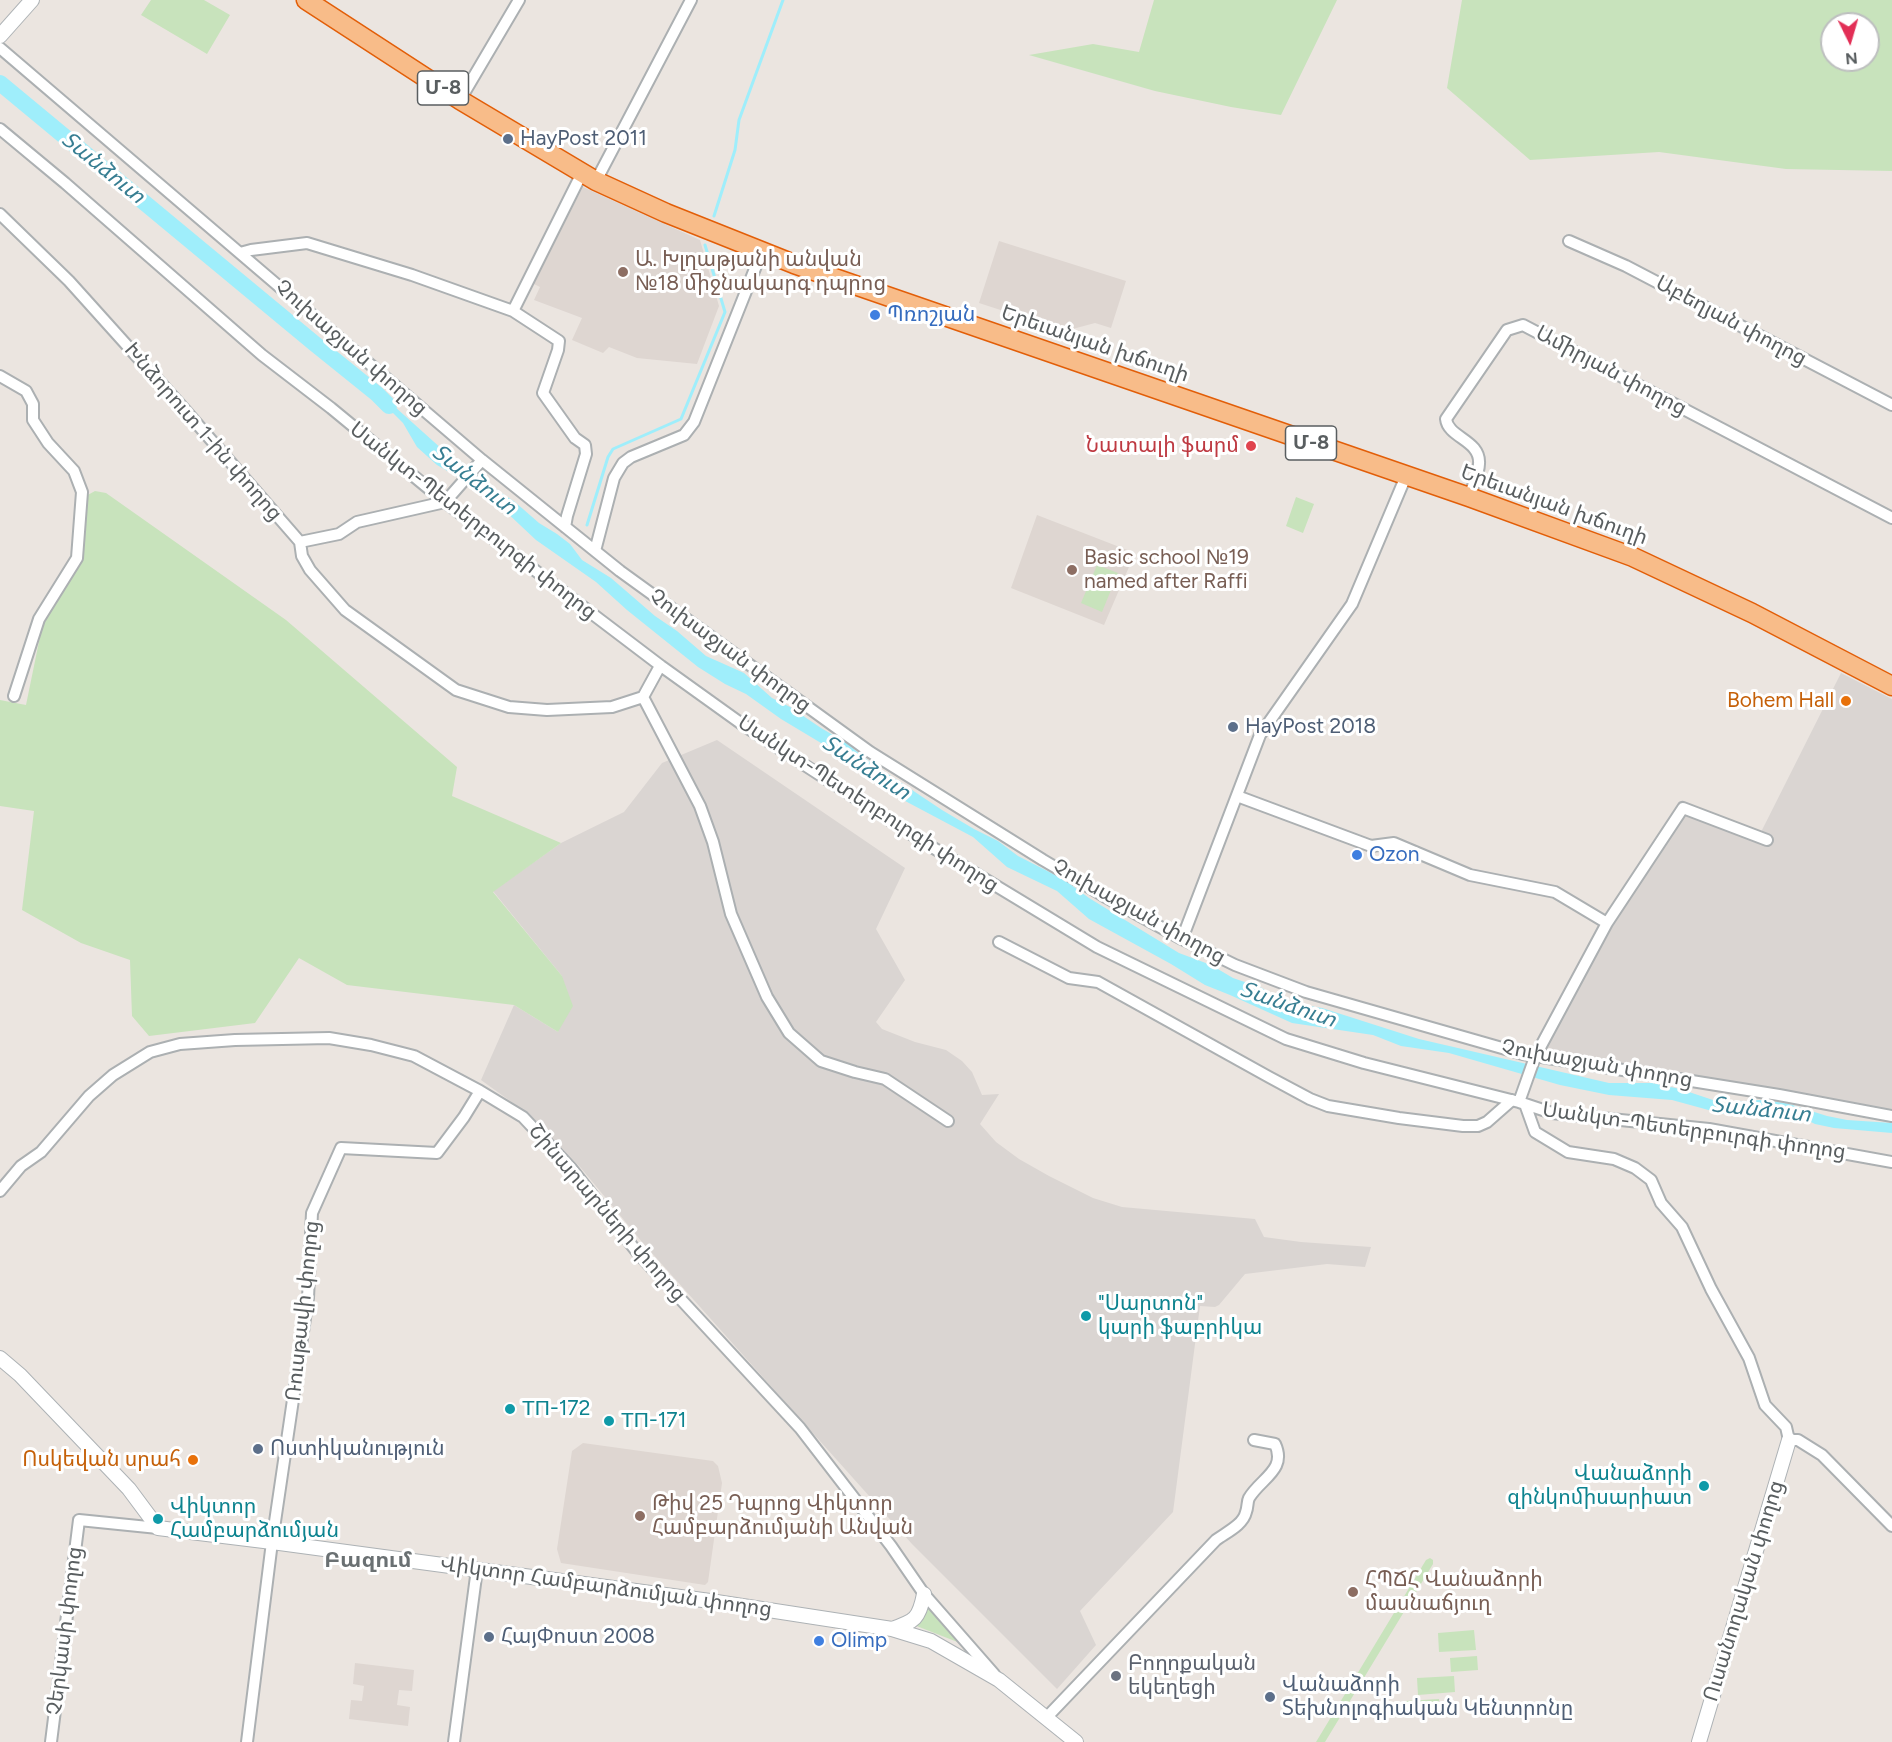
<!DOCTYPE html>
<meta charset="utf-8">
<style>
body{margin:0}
#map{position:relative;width:1892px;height:1742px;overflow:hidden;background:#ebe5e0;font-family:Figtree,sans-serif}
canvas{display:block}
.north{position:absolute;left:1820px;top:12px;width:60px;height:60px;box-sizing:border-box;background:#fff;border:2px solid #bdbfbf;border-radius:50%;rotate:175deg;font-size:16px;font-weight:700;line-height:24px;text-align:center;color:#595e60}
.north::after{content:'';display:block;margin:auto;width:21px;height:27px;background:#e22f56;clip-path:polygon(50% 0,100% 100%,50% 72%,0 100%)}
</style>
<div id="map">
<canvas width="1892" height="1742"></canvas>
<div class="north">N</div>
</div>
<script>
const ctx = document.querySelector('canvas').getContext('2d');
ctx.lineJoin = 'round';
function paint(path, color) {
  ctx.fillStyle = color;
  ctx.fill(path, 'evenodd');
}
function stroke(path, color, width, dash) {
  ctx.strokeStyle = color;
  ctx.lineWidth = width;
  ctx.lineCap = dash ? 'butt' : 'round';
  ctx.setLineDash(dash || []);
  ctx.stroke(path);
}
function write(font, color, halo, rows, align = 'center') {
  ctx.font = font + ' Figtree,"Noto Sans Armenian",sans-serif';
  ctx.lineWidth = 6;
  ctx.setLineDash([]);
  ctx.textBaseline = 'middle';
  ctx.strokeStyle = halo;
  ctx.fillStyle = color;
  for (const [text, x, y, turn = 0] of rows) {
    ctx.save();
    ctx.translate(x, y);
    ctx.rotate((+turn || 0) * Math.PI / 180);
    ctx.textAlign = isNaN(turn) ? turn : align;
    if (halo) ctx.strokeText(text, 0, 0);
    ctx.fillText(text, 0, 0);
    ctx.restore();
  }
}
const industrial = new Path2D(`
 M1841,673L1892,699V1111L1542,1054L1612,925L1685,814L1756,842Z
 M717,740L905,868L876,929L905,980L876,1022L882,1029L915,1042L946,1050L962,1061L972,1072L982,1095L999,1094L980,1124L996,1142L1019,1159L1049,1176L1093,1198L1122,1207L1255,1219L1264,1237L1301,1242L1371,1247L1365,1267L1327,1264L1245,1274L1219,1305L1215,1307L1200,1306L1173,1512L1080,1611L1096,1645L1057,1689L912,1544L642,1242L581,1168L531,1116L481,1080L514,1005L558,1032L562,976L493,891L561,843L624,812L662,763Z`);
const education = new Path2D(`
 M583,187L700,240L719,306L697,364L637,358L609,347L603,353L572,340L582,318L534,300L540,287L532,283Z
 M999,241L1126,281L1111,328L1095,323L1065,331L979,303Z
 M1037,515L1135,553L1104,625L1011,588Z
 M583,1443L713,1461L718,1466L722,1483L708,1582L705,1585L561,1563L557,1549L572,1451Z
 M355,1663L414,1670L412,1691L399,1690L397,1705L410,1707L408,1726L349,1719L351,1700L362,1701L364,1686L353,1684Z`);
const green = new Path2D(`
 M151,0H204L230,15L207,54L141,15Z
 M1154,0H1337L1281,115L1231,107L1155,91L1029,55L1093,44L1139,52Z
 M1462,0H1892V171L1786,169L1659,152L1530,160L1447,88ZM1832,24H1868V60H1832Z
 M95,491L106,493L286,620L457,767L452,796L561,843L493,892L562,976L573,1006L558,1032L514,1005L347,985L299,958L255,1023L149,1036L132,1016L130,960L81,943L22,910L34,811L0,806V700L26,705L43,622L82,559L86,496Z
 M1296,497L1314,504L1303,533L1286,526Z
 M1097,565L1118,573L1102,612L1081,603Z
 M1430,1558L1433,1560V1564L1325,1742H1316L1426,1560Z
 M927,1603L960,1643L914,1625Z
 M1474,1630L1476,1650L1439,1652L1438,1633Z
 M1477,1656L1478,1670L1451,1672L1450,1658Z
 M1454,1676L1455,1692L1418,1695L1417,1678Z
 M1439,1699L1440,1715L1406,1717L1405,1701Z`);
const water = new Path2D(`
 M375,389L443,450L465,465L479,478L515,502L539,523L557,534L570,544L582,560L611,578L655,616L677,631L706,656L744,673L772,698L790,707L821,728L845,742L870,762L942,810L974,829L998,841L1018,856L1063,879L1089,898L1179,953L1211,965L1233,978L1262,988L1279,1001L1322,1008L1419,1039L1609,1083H1652L1680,1089L1722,1103L1759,1100L1786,1103L1827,1116L1847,1120L1892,1123V1133L1834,1128L1815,1124L1805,1119L1788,1115L1723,1114L1672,1100L1609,1095L1560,1085L1449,1053L1401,1046L1373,1035L1292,1023L1230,995L1205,985L1171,964L1089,919L1057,891L1007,867L973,837L892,794L875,780L844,760L826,746L781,719L746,694L725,684L698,667L627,610L596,582L536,540L487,494L437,465L417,447L403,423L373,393Z`);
const stream = new Path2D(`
 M714,216L735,150L739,120L783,0
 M587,525L608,457L613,449L681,419L725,312L705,245`);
const river = new Path2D(`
 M0,83L315,344L377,394L389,406`);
const street = new Path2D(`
 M0,48L482,460L620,571L870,752L1043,860L1104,896L1182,939L1235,965L1306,992L1523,1054L1779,1095L1892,1116
 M460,100L519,0
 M0,129L65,183L262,355L331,408L445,502L661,666L746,727L917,838L1097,947L1286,1039L1364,1063L1519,1102L1552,1113L1709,1129L1892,1162
 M596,181L691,0
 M0,214L69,281L185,410L300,542L339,534L357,522L445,502L482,460
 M1569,241L1626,266L1892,405
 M240,253L251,250L307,243L412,275L513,311
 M0,376L26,391L33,404V420L48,443L74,471L82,492L77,558L39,619L14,696
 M1469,497C1472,487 1479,474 1479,464C1481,440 1448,438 1446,419L1507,330L1523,325L1892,518
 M565,527L567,516L586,454L585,445L575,438L543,393L558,350L559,341L513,311L582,173
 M300,542L302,556L310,570L345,610L456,690L509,707L547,710L612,707L643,697L660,666
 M595,551L614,478L623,463L631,457L684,435L694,422L762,251
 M643,697L700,806L713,842L731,914L767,997L789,1033L821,1061L855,1072L885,1079L948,1121
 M1237,796L1371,846L1394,843L1470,875L1555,892L1607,923
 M1182,939L1260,735L1352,604L1406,476
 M999,942L1069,978L1098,982L1269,1077L1310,1099L1328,1106L1399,1118L1463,1126H1478L1487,1122L1512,1100
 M1519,1102L1535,1057L1607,923L1683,808L1767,840
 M1525,1104L1535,1132L1568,1152L1614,1159L1635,1168L1651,1180L1661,1203L1682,1227L1711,1289L1749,1358L1765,1405L1786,1427L1789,1440H1798L1822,1455L1892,1526
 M0,1191L21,1166L41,1152L89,1096L113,1075L150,1052L180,1044L235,1040L329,1038L371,1045L414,1056L480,1091L523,1117L571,1168L637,1252L800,1428L891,1546L924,1594L994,1674
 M1047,1717L1216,1540C1227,1532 1243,1525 1246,1512C1248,1507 1247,1502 1249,1498C1261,1478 1287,1470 1275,1444L1254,1440
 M51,1742L79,1520L158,1528
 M247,1742L272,1542L308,1298L312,1213L341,1148L437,1153L464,1117L480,1091
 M454,1742L477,1569`);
const secondary = new Path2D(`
 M0,36L32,0
 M0,1358L20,1375L129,1489L158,1528L272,1542L710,1601L892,1629L931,1641L999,1680L1076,1742
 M892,1629C915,1621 919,1619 924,1594
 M1699,1742L1789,1440`);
const highway = new Path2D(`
 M306,0L460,100L596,181L666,213L794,264L1469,497L1633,557L1752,613L1892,686`);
const markers = [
 [508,139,6,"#5c6f8a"],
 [623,272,6,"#8d6e63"],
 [875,315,6,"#3f7fe0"],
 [1251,446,6,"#e0444e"],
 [1072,570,6,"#8d6e63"],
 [1846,701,6,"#e8710a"],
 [1233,727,6,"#5c6f8a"],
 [1357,855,6,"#3f7fe0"],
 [1086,1316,6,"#0f9aa8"],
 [510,1409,6,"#0f9aa8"],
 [609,1421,6,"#0f9aa8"],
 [258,1449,6,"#5c6f8a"],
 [193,1460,6,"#e8710a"],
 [1704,1486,6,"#0f9aa8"],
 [640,1516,6,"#8d6e63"],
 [158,1519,6,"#0f9aa8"],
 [1353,1592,6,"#8d6e63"],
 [489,1637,6,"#5c6f8a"],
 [819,1641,6,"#3f7fe0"],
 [1116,1676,6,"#6b7280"],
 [1270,1697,6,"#5c6f8a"]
];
const shields = [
 [443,88,51],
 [1311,443,51]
];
const shieldNames = [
 ["Մ-8",443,88],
 ["Մ-8",1311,443]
];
const serviceNames = [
 ["HayPost 2011",520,139],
 ["HayPost 2018",1245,727],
 ["Ոստիկանություն",270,1449],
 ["ՀայՓոստ 2008",501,1637],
 ["Վանաձորի",1282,1685],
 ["Տեխնոլոգիական Կենտրոնը",1282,1709]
];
const educationNames = [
 ["Ա. Խլղաթյանի անվան",635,260],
 ["№18 միջնակարգ դպրոց",635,284],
 ["Basic school №19",1084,558],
 ["named after Raffi",1084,582],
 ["Թիվ 25 Դպրոց Վիկտոր",652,1504],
 ["Համբարձումյանի Անվան",652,1528],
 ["ՀՊՃՀ Վանաձորի",1365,1580],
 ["մասնաճյուղ",1365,1604]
];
const shopNames = [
 ["Պռոշյան",887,315],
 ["Ozon",1369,855],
 ["Olimp",831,1641]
];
const streetNames = [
 ["Աբեղյան փողոց",1731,321,28],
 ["Երեւանյան խճուղի",1095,344,19],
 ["Չուխաջյան փողոց",351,348,41],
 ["Ամիրյան փողոց",1611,371,28],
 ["Խնձորուտ 1-ին փողոց",203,432,49],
 ["Երեւանյան խճուղի",1554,505,20],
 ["Սանկտ-Պետերբուրգի փողոց",473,521,38],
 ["Չուխաջյան փողոց",730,651,36],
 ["Սանկտ-Պետերբուրգի փողոց",868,804,33],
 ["Չուխաջյան փողոց",1139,912,29],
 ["Չուխաջյան փողոց",1597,1064,10],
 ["Սանկտ-Պետերբուրգի փողոց",1694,1131,8],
 ["Շինարարների փողոց",607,1213,49],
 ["Ռուսթավի փողոց",303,1311,-84],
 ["Վիկտոր Համբարձումյան փողոց",606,1587,8],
 ["Ուսանողական փողոց",1744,1591,-73],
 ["Չերկասի փողոց",65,1631,-83]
];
const healthNames = [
 ["Նատալի ֆարմ",1239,446]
];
const foodNames = [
 ["Bohem Hall",1834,701],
 ["Ոսկեվան սրահ",181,1460]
];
const cultureNames = [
 ["\"Սարտոն\"",1098,1304],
 ["կարի ֆաբրիկա",1098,1328],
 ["ТП-172",522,1409],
 ["ТП-171",621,1421],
 ["Վանաձորի",1692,1474,"right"],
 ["զինկոմիսարիատ",1692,1498,"right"],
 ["Վիկտոր",170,1507],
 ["Համբարձումյան",170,1531]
];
const worshipNames = [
 ["Բողոքական",1128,1664],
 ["եկեղեցի",1128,1688]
];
const waterNames = [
 ["Տանձուտ",103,168,39],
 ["Տանձուտ",474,480,38],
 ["Տանձուտ",866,768,33],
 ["Տանձուտ",1288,1005,19],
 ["Տանձուտ",1761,1110,6]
];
const neighbourhoodNames = [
 ["Բազում",368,1561]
];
paint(industrial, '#dad5d2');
paint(education, '#ded6d1');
paint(green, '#c8e3bc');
paint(water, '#9feefb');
stroke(stream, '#9feefb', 3);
stroke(river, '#9feefb', 16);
stroke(street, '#acb0b2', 14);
stroke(secondary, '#adb2b5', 16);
stroke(highway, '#e25e08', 21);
stroke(street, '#fff', 10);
stroke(secondary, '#fff', 14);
stroke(highway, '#f8bc89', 18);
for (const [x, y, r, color] of markers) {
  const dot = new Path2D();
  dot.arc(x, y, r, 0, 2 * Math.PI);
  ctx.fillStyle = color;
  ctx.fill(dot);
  stroke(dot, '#fff', 2);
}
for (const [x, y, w] of shields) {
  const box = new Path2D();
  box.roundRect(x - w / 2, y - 17, w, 34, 4.5);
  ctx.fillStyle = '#fff';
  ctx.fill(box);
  stroke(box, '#595e60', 1.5);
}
write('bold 20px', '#595e60', null, shieldNames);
write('21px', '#4e5e75', '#fff', serviceNames, 'left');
write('21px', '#785e54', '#fff', educationNames, 'left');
write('21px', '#366cbe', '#fff', shopNames, 'left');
write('21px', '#595e60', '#fff', streetNames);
write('21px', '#be3a42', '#fff', healthNames, 'right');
write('21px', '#c56008', '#fff', foodNames, 'right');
write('21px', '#0d838f', '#fff', cultureNames, 'left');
write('21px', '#5b616d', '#fff', worshipNames, 'left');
write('italic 22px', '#377e92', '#fff', waterNames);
write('bold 22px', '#6a7072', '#fff', neighbourhoodNames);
</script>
